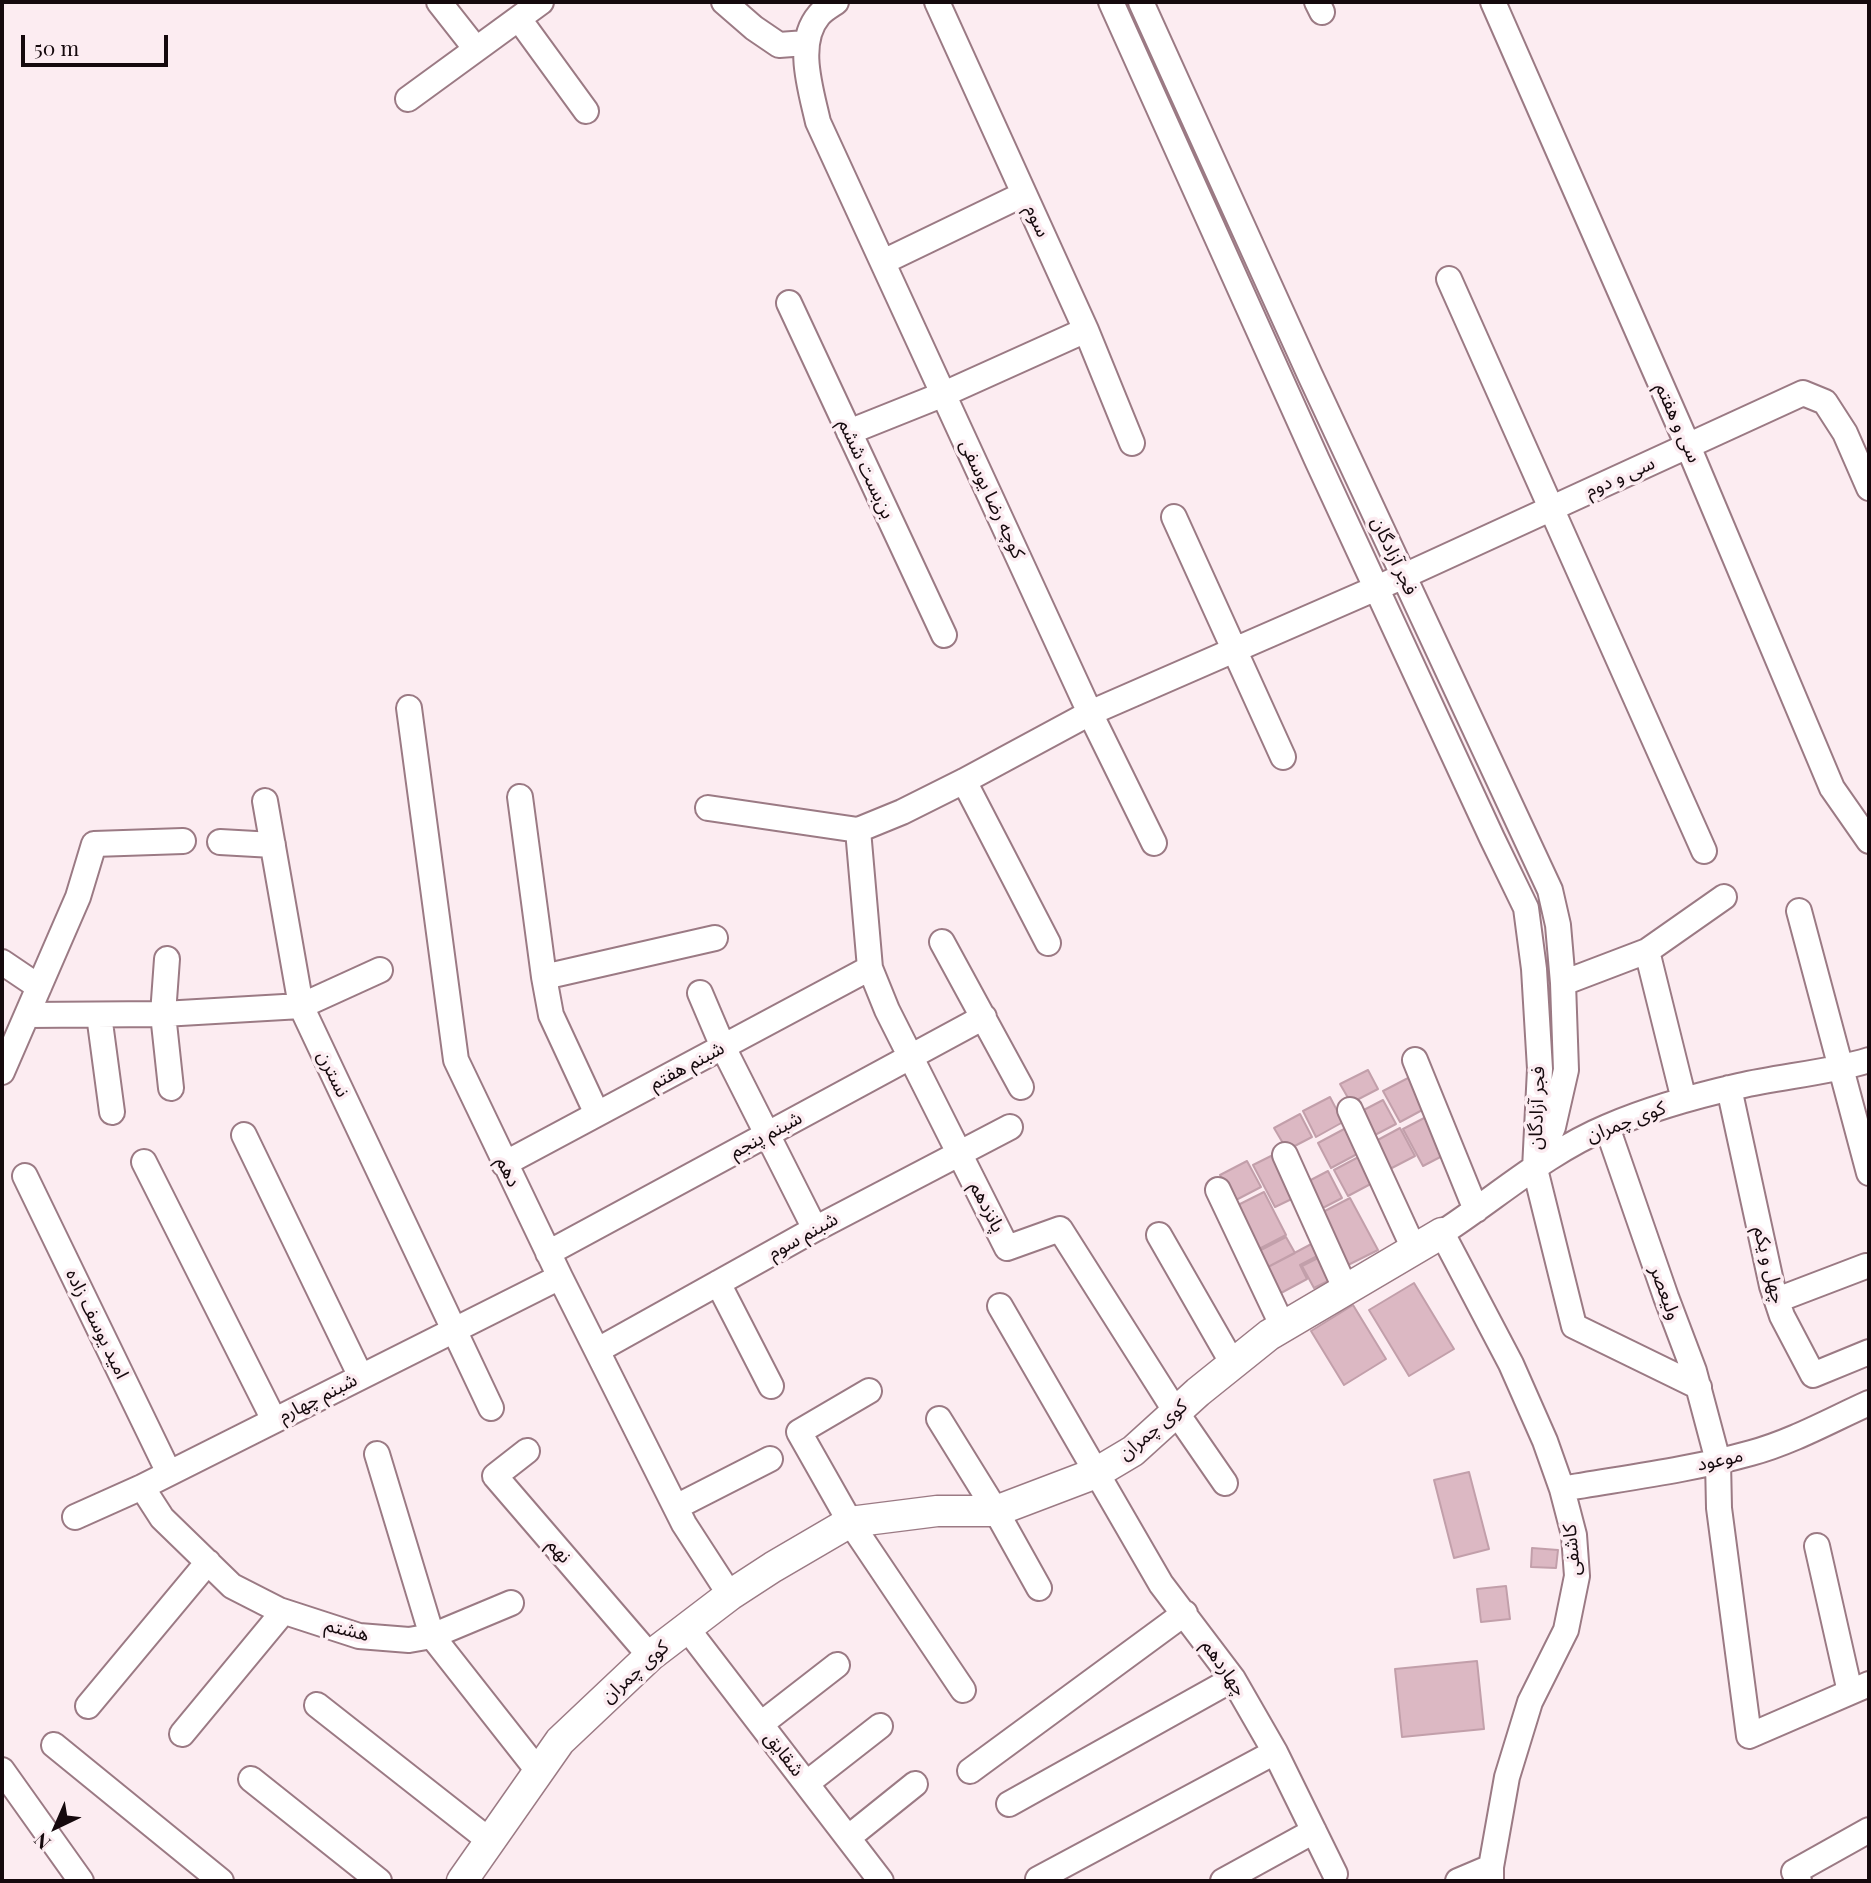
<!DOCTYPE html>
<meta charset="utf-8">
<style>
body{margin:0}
#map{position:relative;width:1871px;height:1883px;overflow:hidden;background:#fcecf1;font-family:"Playfair Display",serif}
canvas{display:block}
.frame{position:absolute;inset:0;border:4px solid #15090d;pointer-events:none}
.north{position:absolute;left:21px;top:1792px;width:70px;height:70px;-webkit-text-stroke:5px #fcecf1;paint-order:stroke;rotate:224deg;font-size:19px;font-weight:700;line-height:28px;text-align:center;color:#15090d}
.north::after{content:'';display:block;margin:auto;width:24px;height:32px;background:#15090d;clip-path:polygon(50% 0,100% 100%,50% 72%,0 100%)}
.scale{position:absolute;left:21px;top:35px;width:147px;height:32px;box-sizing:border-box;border:4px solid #15090d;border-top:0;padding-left:9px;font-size:21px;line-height:24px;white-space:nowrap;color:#15090d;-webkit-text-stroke:5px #fcecf1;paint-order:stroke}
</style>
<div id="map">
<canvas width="1871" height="1883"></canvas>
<div class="frame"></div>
<div class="north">N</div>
<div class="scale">50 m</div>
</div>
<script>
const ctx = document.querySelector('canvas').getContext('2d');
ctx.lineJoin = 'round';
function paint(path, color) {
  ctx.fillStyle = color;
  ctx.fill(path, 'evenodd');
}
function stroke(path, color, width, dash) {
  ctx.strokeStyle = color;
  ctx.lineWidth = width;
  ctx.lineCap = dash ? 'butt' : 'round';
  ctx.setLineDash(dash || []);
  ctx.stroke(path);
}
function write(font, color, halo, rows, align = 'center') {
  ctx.font = font + ' "Playfair Display","Noto Sans Arabic",serif';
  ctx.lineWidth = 7;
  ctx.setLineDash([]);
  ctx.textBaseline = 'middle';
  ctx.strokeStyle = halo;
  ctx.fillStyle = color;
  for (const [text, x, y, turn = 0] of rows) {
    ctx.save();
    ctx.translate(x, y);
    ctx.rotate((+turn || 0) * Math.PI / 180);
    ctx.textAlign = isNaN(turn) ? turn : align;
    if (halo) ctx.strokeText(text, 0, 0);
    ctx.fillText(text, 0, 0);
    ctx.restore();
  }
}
const building = new Path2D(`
 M1368,1070L1378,1089L1351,1103L1340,1084Z
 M1410,1077L1426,1108L1400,1122L1383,1091Z
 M1330,1097L1343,1122L1316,1137L1303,1111Z
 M1383,1100L1396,1124L1371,1137L1358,1113Z
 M1300,1114L1312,1137L1287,1150L1274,1128Z
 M1428,1116L1448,1153L1423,1166L1403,1129Z
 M1346,1128L1359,1153L1331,1168L1318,1143Z
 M1400,1128L1415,1156L1388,1170L1374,1142Z
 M1277,1153L1300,1195L1275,1207L1253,1165Z
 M1366,1153L1380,1179L1348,1196L1334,1170Z
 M1247,1161L1261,1187L1234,1201L1220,1175Z
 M1328,1171L1342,1198L1319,1210L1305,1183Z
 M1264,1192L1286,1235L1259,1249L1236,1206Z
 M1350,1198L1378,1250L1348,1265L1321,1213Z
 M1286,1237L1295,1253L1268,1267L1259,1251Z
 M1317,1241L1323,1253L1300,1265L1307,1279L1281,1293L1268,1267Z
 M1324,1255L1336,1277L1314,1288L1302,1266Z
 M1414,1283L1454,1349L1409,1376L1369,1310Z
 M1353,1305L1386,1359L1344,1385L1311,1331Z
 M1469,1472L1489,1549L1454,1558L1434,1480Z
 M1532,1548L1558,1550L1556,1568L1531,1567Z
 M1506,1586L1510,1619L1481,1622L1477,1589Z
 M1477,1661L1484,1729L1402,1737L1395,1669Z`);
const minor = new Path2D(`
 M439,2L476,49
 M724,2L754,28L779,45L806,43
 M836,2C830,6 823,10 819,15C795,43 811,90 818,122L1090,713L1404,576L1803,393L1825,402L1845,433L1869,488
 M937,2L1086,330L1132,443
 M1111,2L1317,460L1492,838L1526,908L1534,969L1540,1069L1535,1169L1574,1326L1699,1387
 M1141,2L1310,375L1550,890L1558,925L1563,983L1566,1070L1553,1127L1541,1155
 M1317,2L1322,12
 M1493,2L1688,446L1832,788L1869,841
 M519,19L586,111
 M408,99L541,2
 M883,262L1024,194
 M1449,279L1704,851
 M789,303L944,635
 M849,432L944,394L1086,330
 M1174,517L1283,757
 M409,708L456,1060L560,1277L684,1524L730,1595
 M964,781L1048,943
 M520,797L544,977L551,1015L597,1114
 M265,801L301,1006L491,1408
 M708,808L858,830L902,812L964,781L1090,713L1154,843
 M858,830L870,968L887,1010L1007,1248L1060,1229L1176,1412L1225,1483
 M220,842L273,845
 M1799,911L1869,1173
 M942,942L1021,1087
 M167,959L163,1014L171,1088
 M2,962L39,987
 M544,977L715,938
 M1563,983L1647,951
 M700,993L723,1047L815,1229
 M27,1015L163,1014L301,1006L380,970
 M99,1015L112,1112
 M1415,1060L1476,1210
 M2,1072L78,897L94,844L183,841
 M1729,1088L1772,1286L1782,1316L1813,1375L1869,1352
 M1684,1100L1647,951L1724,897
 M1350,1110L1414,1249
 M1607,1127L1666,1297L1694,1371L1718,1461L1719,1508L1749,1736L1869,1684
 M244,1135L361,1377
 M1285,1155L1345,1288
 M144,1162L274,1420
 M504,1164L870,968
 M25,1176L169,1473
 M1218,1190L1283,1327
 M1159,1235L1233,1364
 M548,1253L984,1017
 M718,1283L771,1386
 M1777,1300L1866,1266
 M1000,1306L1161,1584L1233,1679L1275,1752L1335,1874
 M598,1350L815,1229L1010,1127
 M869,1391L799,1432L850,1522L963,1690
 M939,1419L996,1511L1039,1588
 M527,1451L495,1476L650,1656
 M377,1454L432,1636L511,1603
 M142,1487L162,1518L232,1586L279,1610L359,1636L409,1640L432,1636L539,1772
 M1562,1489C1625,1478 1690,1470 1751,1453C1792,1442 1831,1420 1869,1403
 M676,1507L770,1459
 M75,1517L142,1487L560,1277
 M1817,1546L1850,1692
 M686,1627L881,1881
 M317,1705L490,1841
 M88,1706L208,1562
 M761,1724L837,1665
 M182,1734L283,1612
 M54,1745L221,1881
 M2,1770L81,1881
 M970,1771L1185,1613
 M251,1779L379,1881
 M807,1783L880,1726
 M1009,1804L1233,1679
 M849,1837L915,1784
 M1038,1879L1275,1752
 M1223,1881L1314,1831
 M1458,1881L1491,1867
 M1491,1881V1867L1507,1777L1530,1702L1566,1630L1577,1576L1574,1535L1562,1489L1545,1441L1511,1364L1442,1233C1496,1198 1547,1152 1607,1127C1649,1109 1695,1096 1739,1086C1783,1076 1827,1073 1869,1060
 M1799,1881L1794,1872L1869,1830`);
const major = new Path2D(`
 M462,1881L560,1741L650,1656L730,1595L773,1567L850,1522L937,1511H996L1096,1473L1133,1451L1198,1392L1269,1335L1442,1233`);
const streetNames = [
 ["سوم",1037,221,65],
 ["سی و هفتم",1678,423,66],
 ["بن‌بست ششم",866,469,65],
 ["سی و دوم",1620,477,-24],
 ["کوچه رضا یوسفی",992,499,65],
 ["فجر آزادگان",1394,556,65],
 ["شبنم هفتم",687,1066,-28],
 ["نسترن",333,1074,64],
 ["فجر آزادگان",1537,1108,-88],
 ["کوی چمران",1626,1122,-21],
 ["شبنم پنجم",766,1135,-28],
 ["دهم",508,1172,64],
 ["پانزدهم",987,1207,63],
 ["شبنم سوم",803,1236,-29],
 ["چهل و یکم",1769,1265,76],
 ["ولیعصر",1665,1293,70],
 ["امید یوسف زاده",97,1324,64],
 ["شبنم چهارم",318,1398,-27],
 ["کوی چمران",1153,1430,-40],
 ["موعود",1720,1460,-12],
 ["کاشفی",1572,1550,-95],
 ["نهم",559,1551,49],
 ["هشتم",347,1630,14],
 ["چهاردهم",1224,1668,56],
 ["کوی چمران",635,1672,-42],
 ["شقایق",784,1754,52]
];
paint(building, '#dcb8c3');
stroke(building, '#c29faa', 2);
stroke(minor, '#9b7a84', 28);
stroke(major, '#9b7a84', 33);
stroke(minor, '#fff', 24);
stroke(major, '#fff', 30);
write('19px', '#15090d', '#fcecf1', streetNames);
</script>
